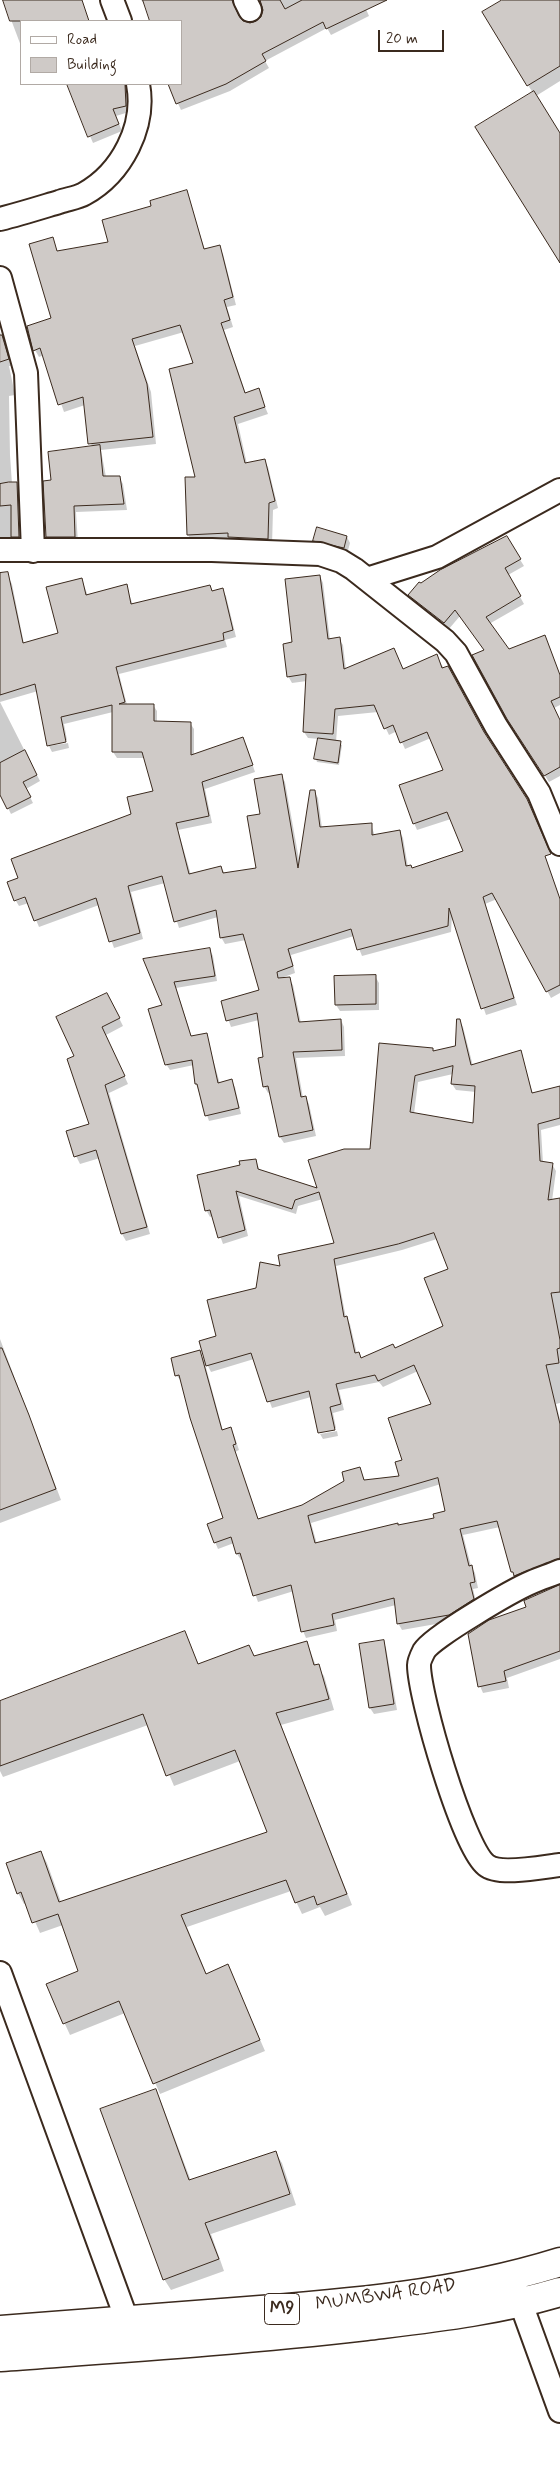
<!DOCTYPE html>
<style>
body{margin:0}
#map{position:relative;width:560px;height:2471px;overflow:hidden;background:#fff;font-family:Mynerve,sans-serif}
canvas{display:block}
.legend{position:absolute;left:20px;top:20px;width:162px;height:65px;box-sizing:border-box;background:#fff;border:1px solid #b1aaa5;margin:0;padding:6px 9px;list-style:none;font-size:15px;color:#3b2a1e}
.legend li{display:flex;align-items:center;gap:10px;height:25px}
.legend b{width:25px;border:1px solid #b1aaa5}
.scale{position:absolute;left:378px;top:30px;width:66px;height:22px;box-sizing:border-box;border:2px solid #3b2a1e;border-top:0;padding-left:6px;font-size:15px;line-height:18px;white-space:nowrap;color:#3b2a1e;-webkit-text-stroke:4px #fff;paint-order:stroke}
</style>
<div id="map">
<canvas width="560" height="2471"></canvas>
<ul class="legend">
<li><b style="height:6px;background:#fff"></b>Road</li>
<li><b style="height:14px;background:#cfcac7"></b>Building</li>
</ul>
<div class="scale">20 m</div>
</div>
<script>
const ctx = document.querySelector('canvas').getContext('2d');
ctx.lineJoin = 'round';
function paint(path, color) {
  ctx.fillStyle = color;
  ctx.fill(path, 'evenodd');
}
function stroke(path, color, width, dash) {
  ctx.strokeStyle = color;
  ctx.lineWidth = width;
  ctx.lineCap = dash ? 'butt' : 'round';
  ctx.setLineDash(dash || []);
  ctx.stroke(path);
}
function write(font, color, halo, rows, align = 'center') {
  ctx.font = font + ' Mynerve,sans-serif';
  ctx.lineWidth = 4.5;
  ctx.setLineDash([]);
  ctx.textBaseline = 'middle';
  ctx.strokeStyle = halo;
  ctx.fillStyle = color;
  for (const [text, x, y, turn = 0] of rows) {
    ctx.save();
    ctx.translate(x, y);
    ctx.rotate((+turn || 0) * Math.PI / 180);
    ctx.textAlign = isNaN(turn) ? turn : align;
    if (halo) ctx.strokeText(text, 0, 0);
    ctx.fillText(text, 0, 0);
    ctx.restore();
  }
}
const shadow = new Path2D(`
 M8,0H80L88,21H21V46L4,1Z
 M141,0H226L240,19L250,24L262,18L264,11L260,0H362L369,16L331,35L327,28L265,61L269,68L230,91L181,110L169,84H181V21H151L146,6Z
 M504,0H560V81L536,96L560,135V262L533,93L490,25Z
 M68,84H127L129,87V112L116,116L122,131L93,143Z
 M186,192L205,250L219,247L223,254L236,305L227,307L233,327L224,330L246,394L258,390L268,414L238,424L247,464L264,460L268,467L278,508L273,510L272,546L192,542L188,535L197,479L194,364L184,332L135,346L151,392L156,444L101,450L106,477H119L123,484L127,510L76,512L78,543H50L47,537L53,482L92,448L85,405L64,412L44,355L39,357L35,350L53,319L52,239L58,252L110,243L153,206Z
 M0,332L11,366H9L15,395L9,396L10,455L12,484L16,483L20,490L22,543L0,545Z
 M347,537L350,543L347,554L318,547L315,540Z
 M506,537L524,566L508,575L524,604L489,624L508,650L560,676V705L554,708L560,721V776L549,782L513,726L485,651L460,616L448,630L413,602L409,595L421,585Z
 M320,576L323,583L330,640L339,639L343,645L346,670H403L440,662L524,797L560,899V993L551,998L497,899L485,904L517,1005L486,1015L452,914L451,932L362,956L354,936L291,955L295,973L281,978L289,979L293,985L301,1023L341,1020L344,1027L345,1056L296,1058L303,1098L305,1097L309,1104L316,1136L284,1143L280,1137L271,1092L268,1093L264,1086V1058L259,1020L231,1027L222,1002L260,990L246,940L225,944L221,937L218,917L179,928L165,883L131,892L143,939L114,948L99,905L39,927L29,903L19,906L16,901L31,896L20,879L132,815L155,792L145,758H117L113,752V712L64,724L67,740L49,744L38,691L0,702L40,781L26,789L33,803L11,814L0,792V579L8,577L12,584L24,644L59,633L82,580L88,596L126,586L133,605L210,586L213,592L222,590L226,596L236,637L225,640L227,647L119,674L127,705H153L157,711V722L190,723L194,729V755L242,738L246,745L255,772L205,789L212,823L178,830L191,875L221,867L225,874L258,869L261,815L281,776L285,782L300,865L314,791L318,798L322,828L371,825L375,836L400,832L403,838L408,867L412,869L465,852L451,819L417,830L414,823L445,771L431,738L405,749L397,731L389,735L378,712L338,716L336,742L342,745L339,765L317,762L316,759L319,739L308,738L304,732L307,681L292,683L288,676L293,644Z
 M68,743L69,748L52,752L49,746Z
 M210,950L213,956L217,981L176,988L192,1038L206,1034L220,1084L231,1081L235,1087L241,1114L209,1121L196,1084L194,1065L170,1070L166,1064L164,1005L144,960Z
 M375,976L379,983V1010L340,1011L336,1005Z
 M111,1002L123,1026L106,1035L128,1084L109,1093L150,1234L126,1241L122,1234L100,1158L80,1164L76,1156L90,1125L76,1057Z
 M459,1020L463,1027L473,1066L520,1052L533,1094L560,1088V1125L541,1130L543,1163L552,1164L556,1171L552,1201L560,1200V1403L556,1404L560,1419V1566L516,1578L500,1527L463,1535L471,1566L475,1573L478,1588L473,1589L477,1606L453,1621L402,1630L398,1623L396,1605L335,1620L337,1631L306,1638L303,1631L294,1591L258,1602L243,1560H241L237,1554L234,1543L218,1549L215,1542L225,1519L182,1382L177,1376L172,1359L199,1352L204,1360L223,1431L230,1429L234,1435L239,1450L235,1452L259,1521L303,1506L346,1481L360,1469L365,1481L401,1477L403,1460L432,1404L418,1371L383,1387L379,1382L339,1390L344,1410L333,1413L336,1428L320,1433L311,1397L272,1408L254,1359L211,1372L207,1364L218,1337L257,1289L282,1267L336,1244L323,1199L298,1206L296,1214L239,1196L248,1236L223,1244L213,1216L210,1217L206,1210L241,1166L256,1160L260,1171L319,1190L371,1150L380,1044L433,1049L434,1052L456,1047ZM453,1074L452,1084L456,1090L476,1092L474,1125L414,1114L418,1082ZM437,1239L450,1270L445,1327L395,1349L362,1359L357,1354L350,1324L346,1318L336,1266L402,1250ZM441,1484L447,1512L436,1519L317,1544L311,1523Z
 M0,1339L61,1500L0,1523Z
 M337,1431L338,1436L323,1439L320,1434Z
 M560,1587V1659L507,1678L509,1688L483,1693L480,1686L528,1608Z
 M184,1633L199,1665L248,1646L255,1657L307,1643L316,1666L324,1676L334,1710L281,1725L352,1905L325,1916L320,1907L302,1914L291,1891L187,1927L207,1975L228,1966L265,2051L160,2094L125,2013L70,2035L47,1985L79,1972L63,1925L40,1933L27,1903L24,1904L18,1893L41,1852L47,1863L61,1902L268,1832L240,1761L174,1786L148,1725L3,1777L0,1771V1702Z
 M383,1641L386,1648L397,1710L374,1714L370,1708Z
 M155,2090L161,2102L191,2181L275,2152L282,2163L296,2205L211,2234L224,2271L171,2290L164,2279Z`);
const building = new Path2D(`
 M3,0H82L89,21H10Z
 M143,0H232L239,16L243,21L250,23L256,21L261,17L263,10L260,0H280L285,9L302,0H387L326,29L323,22L262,54L266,61L226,84L176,104L168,84H181V21H150Z
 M502,0H560V66L527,86L482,12Z
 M67,84H125L126,106L113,109L119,124L88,137Z
 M534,91L560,133V263L475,127Z
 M187,190L204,249L220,245L233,297L224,300L230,320L221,323L245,393L259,388L265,407L234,417L245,463L265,459L275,501L269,503L268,539L228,537V533L187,535L185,477H195L169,369L193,363L180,325L132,339L147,384L153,437L88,444L83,397L58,405L40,348L33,351L27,326L51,318L29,244L53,237L57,251L108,242L102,220L151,206L150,201Z
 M0,335H2L9,359L0,362Z
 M100,445L103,476H120L124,504L74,506L75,537H46L43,481L51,480L48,452Z
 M9,482H17L19,537H11V505L0,506V484Z
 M317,527L347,536L344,548L313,541Z
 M507,536L521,559L505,568L521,596L486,617L509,649L545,635L560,675V697L551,701L560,720V767L544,776L507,719L472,655L484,650L455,610L444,623L408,595L419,582L421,583L440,570Z
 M8,572L23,643L58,633L46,587L82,578L86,595L127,584L131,604L210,585L212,591L223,588L233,630L223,633L224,640L116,667L125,702L119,704H154V721L191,722V755L243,737L253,765L202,782L209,816L176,823L189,874L221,866L223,873L256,868L247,816L260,814L254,779L282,774L298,868L310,790H315L320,827L372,823V835L400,830L406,866L411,865L412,868L463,851L447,812L413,824L399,785L443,770L427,732L400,743L393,725L384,729L374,705L335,709L333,734L303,732L306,674L287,677L283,644L292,642L285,579L320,575L328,639L340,637L344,669L394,648L403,669L437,654L442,668L448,666L484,732L527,799L551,854L545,856L560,899V985L546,992L492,893L483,897L514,998L481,1009L449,908L448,926L357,950L351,929L288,949L293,966L277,972L278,978L290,977L299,1022L341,1019L342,1050L293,1052L301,1097L306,1096L313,1130L279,1137L268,1086L263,1087L258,1058L263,1057L257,1013L226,1021L221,1001L259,990L243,934L220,938L216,910L174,922L162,876L128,886L140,933L109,942L96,898L34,921L25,897L14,901L7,882L18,878L11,859L131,814L127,797L153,791L142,752H112V705L61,717L66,742L47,746L35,684L0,695V573Z
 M318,738L341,741L338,763L314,759Z
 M25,750L37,775L23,782L31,797L7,809L0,795V763Z
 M210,948L215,976L174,982L191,1036L207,1033L218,1083L232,1079L239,1108L205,1116L197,1084H195L192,1060L165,1065L148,1009L162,1005L143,959Z
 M376,975V1004L335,1005L334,976Z
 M107,993L120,1018L102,1027L125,1076L105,1085L147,1227L121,1234L96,1150L74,1157L66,1131L89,1124L67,1059L74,1056L56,1017Z
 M457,1019H460L471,1065L521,1050L532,1093L560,1086V1118L538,1124L540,1161L553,1163L548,1200L560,1198V1292L551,1293L560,1340V1348L557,1349L559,1363L546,1365L560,1424V1558L514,1576L513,1572H511L497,1521L460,1529L469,1566L472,1565L475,1582L470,1583L474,1599L449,1615L397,1624L394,1598L332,1614L334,1625L301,1632L291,1585L253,1596L240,1553L236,1554L231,1537L214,1543L207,1524L223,1518L190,1418L179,1375L175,1376L171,1358L200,1350L222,1430L231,1427L236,1444L233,1445L258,1519L302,1505L344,1481L342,1472L360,1467L364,1480L399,1476L395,1462L402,1460L388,1418L431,1404L414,1365L378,1381L375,1375L336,1384L341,1404L330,1407L335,1430L318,1433L309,1391L267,1402L251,1353L206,1366L199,1341L216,1336L207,1300L256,1288L260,1262L280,1266L278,1255L334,1243L319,1192L295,1200L292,1209L236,1191L245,1230L218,1238L210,1210L205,1211L197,1175L240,1165L239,1161L256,1159L258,1169L317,1188L308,1160L344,1149H370L379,1043L433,1048V1051L455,1046ZM453,1066L451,1084L475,1086L473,1123L410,1112L415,1076ZM434,1233L448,1269L424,1278L443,1326L395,1348L393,1344L361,1358L359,1352L355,1353L347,1316L344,1317L334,1259L398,1244ZM438,1478L445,1511L433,1514L434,1518L398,1525V1523L315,1543L308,1516Z
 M0,1348H2L29,1415L56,1489L0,1510Z
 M560,1585V1651L504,1671L506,1681L478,1687L468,1634L489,1620L526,1607L524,1601Z
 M185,1631L198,1664L249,1645L254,1656L307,1641L314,1665L319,1664L329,1699L276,1713L347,1894L317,1905L314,1896L295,1903L286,1880L181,1915L206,1974L228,1964L260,2040L153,2084L119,2001L63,2024L46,1984L78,1971L58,1914L32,1923L21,1892L17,1894L6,1863L41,1851L59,1902L267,1832L235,1750L166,1776L143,1714L0,1766V1701Z
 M384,1640L394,1704L369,1708L359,1644Z
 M156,2089L189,2180L276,2151L290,2194L205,2223L219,2259L163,2280L100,2109Z`);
const minor = new Path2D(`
 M112,0L120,21
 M245,0L250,10
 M0,219C20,214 39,208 59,202C67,199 77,198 84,194C122,173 146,126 138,84
 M0,278L26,373L33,551
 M0,550H212L320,554L341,561L354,569L445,641L456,653L496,726L539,793L560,844
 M367,579L437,557L560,490
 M560,1571C551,1575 541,1578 532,1582C513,1590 432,1637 424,1651C422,1655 419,1661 419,1665C419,1697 463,1847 486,1865C499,1876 543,1867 560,1865
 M0,1973L132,2334
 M511,2276L560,2411`);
const major = new Path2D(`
 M0,2330C78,2324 156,2318 235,2312C344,2304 454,2295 560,2262
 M0,2357C122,2348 244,2340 366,2326C431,2318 497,2311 560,2292`);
const shields = [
 [282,2309,35]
];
const shieldNames = [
 ["M9",282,2309]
];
const streetNames = [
 ["MUMBWA ROAD",386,2296,-8]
];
paint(shadow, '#0003');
paint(building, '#cfcac7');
stroke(building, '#3b2a1e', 1);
stroke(minor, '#3b2a1e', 26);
stroke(major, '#3b2a1e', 31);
stroke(minor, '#fff', 22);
stroke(major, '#fff', 28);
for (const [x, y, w] of shields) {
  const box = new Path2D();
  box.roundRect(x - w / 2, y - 15.5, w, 31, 4);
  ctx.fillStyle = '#fff';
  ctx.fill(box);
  stroke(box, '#3b2a1e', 1);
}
write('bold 18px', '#3b2a1e', null, shieldNames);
write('19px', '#3b2a1e', '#fff', streetNames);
</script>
